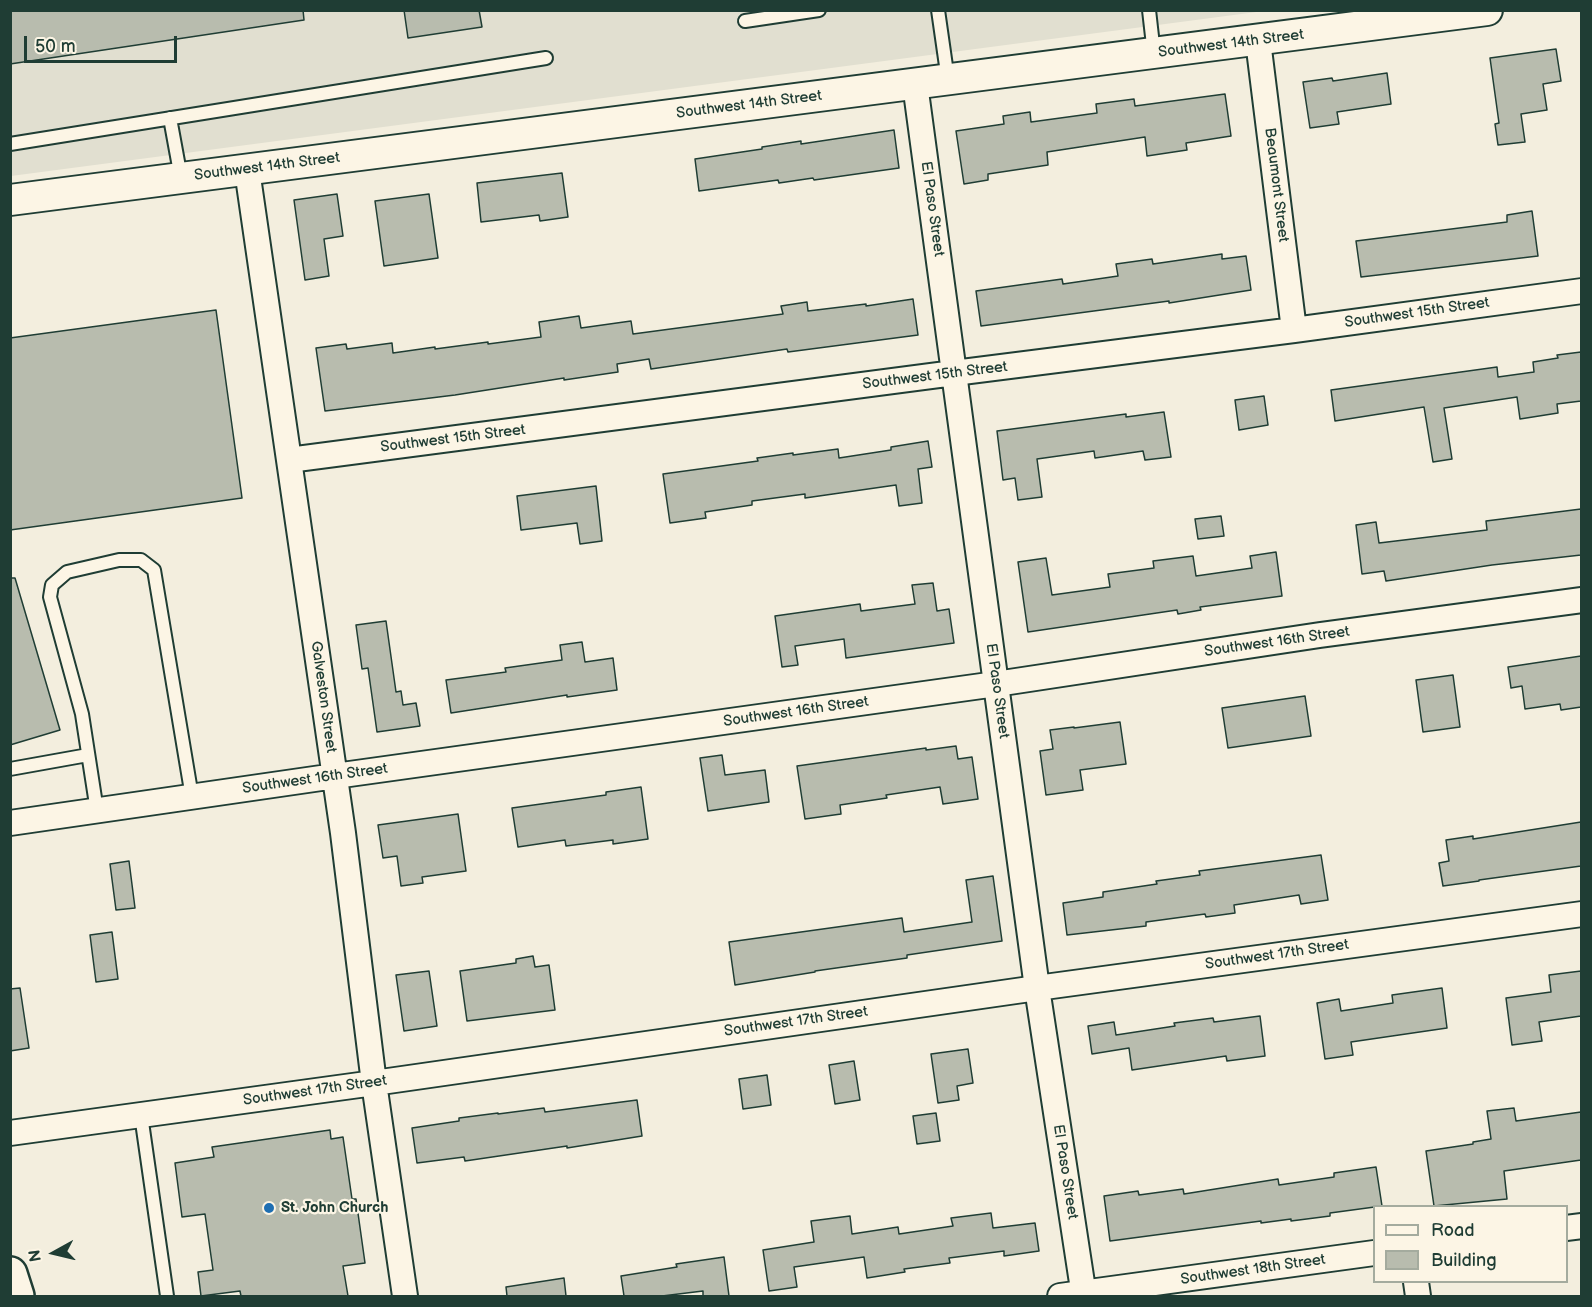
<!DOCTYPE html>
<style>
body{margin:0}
#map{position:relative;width:1592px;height:1307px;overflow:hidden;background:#f3eede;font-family:"Balsamiq Sans",sans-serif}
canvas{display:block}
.frame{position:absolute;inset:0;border:12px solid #1f3d34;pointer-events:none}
.legend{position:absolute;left:1373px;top:1205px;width:195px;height:78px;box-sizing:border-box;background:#fcf5e5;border:2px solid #a4ab9e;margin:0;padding:8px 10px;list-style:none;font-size:18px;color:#1f3d34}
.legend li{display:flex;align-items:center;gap:12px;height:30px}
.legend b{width:30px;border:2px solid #a4ab9e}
.north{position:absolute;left:24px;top:1223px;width:60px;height:60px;-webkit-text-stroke:4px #fcf5e5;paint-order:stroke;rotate:262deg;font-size:16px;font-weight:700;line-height:24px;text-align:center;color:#1f3d34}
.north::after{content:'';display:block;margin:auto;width:21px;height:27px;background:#1f3d34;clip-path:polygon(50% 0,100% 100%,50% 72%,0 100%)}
.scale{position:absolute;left:24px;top:36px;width:153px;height:27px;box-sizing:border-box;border:3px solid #1f3d34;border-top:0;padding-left:8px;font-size:18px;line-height:21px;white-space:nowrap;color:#1f3d34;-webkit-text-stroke:4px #fcf5e5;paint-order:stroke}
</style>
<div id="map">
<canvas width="1592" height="1307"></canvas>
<div class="frame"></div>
<ul class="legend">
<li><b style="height:8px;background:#fcf5e5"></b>Road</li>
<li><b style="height:16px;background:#b8bcae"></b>Building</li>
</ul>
<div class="north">N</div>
<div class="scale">50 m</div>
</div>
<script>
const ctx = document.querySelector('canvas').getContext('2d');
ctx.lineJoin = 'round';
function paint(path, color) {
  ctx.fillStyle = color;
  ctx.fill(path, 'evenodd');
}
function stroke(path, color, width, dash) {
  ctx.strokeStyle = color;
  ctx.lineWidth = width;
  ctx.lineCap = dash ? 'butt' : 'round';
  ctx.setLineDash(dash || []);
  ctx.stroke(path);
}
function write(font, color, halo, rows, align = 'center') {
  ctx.font = font + ' "Balsamiq Sans",sans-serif';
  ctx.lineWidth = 4.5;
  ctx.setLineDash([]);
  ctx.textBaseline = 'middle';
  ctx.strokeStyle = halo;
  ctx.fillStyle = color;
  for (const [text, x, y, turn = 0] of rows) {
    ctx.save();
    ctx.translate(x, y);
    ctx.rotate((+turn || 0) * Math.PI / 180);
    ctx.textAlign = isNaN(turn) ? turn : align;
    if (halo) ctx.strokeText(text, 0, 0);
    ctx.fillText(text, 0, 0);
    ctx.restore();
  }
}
const built = new Path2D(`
 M11,10L1264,11L11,176Z`);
const building = new Path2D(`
 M10,10H303L304,20L10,64Z
 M404,10H479L482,27L408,38Z
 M1556,49L1561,81L1543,84L1547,110L1521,114L1525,142L1498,145L1495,124L1499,123L1490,58Z
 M1387,73L1391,104L1337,112L1339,124L1310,128L1303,82L1332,78L1333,81Z
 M1225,94L1231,136L1186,143L1187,150L1147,156L1145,137L1047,152L1048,165L988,174V180L964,184L956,131L1004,124L1003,116L1030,112L1031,122L1097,113L1096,104L1134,99L1135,106Z
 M894,130L899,168L814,180L813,178L779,183L778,180L699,191L695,159L762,149V147L801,141V144Z
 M562,173L568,217L540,221L539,215L481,222L477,183Z
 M337,194L343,236L324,239L329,276L305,280L294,200Z
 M429,194L438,258L384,266L375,201Z
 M1532,211L1538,256L1361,277L1356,241L1507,222V215Z
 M1222,254V259L1246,256L1251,290L1169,303V301L981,326L976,291L1062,279L1063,284L1118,276L1116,264L1152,259L1153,264Z
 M913,299L918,335L788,352L787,349L651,369L649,359L617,364L618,372L564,380V378L455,395L325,411L316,348L346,344L347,349L392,343L393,353L435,347V349L488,342V344L541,337L539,322L579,316L581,328L631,321L633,334L783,314L781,306L807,302L808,311L866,304V306Z
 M216,310L242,498L10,530V338Z
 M1581,352V401L1557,404L1558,413L1520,419L1517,397L1444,408L1452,459L1433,462L1424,407L1335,421L1331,390L1497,367L1498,377L1534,372L1533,362L1558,358L1557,355Z
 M1264,396L1268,425L1239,430L1235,400Z
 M1164,412L1171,457L1145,460L1143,451L1095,458L1094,451L1037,459L1042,497L1018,500L1015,478L1003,480L997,431L1126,414V417Z
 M928,441L932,467L918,469L922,503L899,506L896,485L805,498V494L752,501V505L705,512L706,518L670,523L663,474L758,461L757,458L793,453V455L838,449L839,458L891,450V447Z
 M596,486L602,541L580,544L577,523L521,530L517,496Z
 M1581,509V555L1492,565L1386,581L1384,571L1362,574L1356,525L1376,522L1379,543L1487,530L1486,521Z
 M1221,516L1224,536L1198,539L1195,519Z
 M1276,552L1282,596L1200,607L1201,610L1178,614L1177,610L1028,632L1018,562L1046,558L1052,595L1110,587L1108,574L1154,568L1153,561L1193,556L1196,576L1252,568L1250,556Z
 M10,578H15L60,730L10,745Z
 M933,583L937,611L949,609L954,643L846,658L844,639L795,646L798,665L782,667L775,616L860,604L861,611L915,604L912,585Z
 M386,621L396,692L401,691L403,705L416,703L420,726L377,732L368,668L362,669L356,625Z
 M582,642L585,662L613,658L617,690L567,697V695L451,713L446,680L506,672L505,668L562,660L560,645Z
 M1581,656V707L1561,710L1560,704L1525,709L1522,686L1511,688L1508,667Z
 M1453,675L1460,727L1423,732L1416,680Z
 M1305,696L1311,736L1228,748L1222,708Z
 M1120,722L1126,764L1080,770L1083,790L1046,795L1040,751L1053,749L1050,730L1074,727V728Z
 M956,746L958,759L972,757L978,799L943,804L940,787L886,795L887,798L840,805L841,814L805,819L797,766L926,748V750Z
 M722,755L725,775L765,770L769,802L708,811L700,758Z
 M641,787L648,839L613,844V840L566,846L565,840L518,847L512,808L606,795V792Z
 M458,814L466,871L422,877L423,883L401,886L397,856L383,858L378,825Z
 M1581,822V866L1479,880V881L1443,886L1439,863L1449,861L1446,840L1473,836V839Z
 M1321,855L1328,900L1301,904L1299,895L1234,905L1235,913L1206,917L1205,914L1146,922V926L1067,935L1063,903L1103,897V892L1157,884L1156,881L1200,875L1199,871Z
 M129,861L135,908L116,910L110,864Z
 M993,876L1002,941L907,955V958L815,971V972L735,985L729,942L902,918L904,932L972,922L966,880Z
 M112,932L118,979L96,982L90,935Z
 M533,956L535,967L549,965L555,1010L467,1021L460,971L516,963V959Z
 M429,971L437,1026L404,1031L396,975Z
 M1581,971V1016L1539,1022L1542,1041L1512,1045L1506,998L1551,992L1549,975Z
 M20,988L29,1048L10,1051V989Z
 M1442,988L1447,1028L1351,1042L1353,1055L1325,1059L1317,1003L1339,999L1341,1011L1393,1003L1392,995Z
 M1260,1016L1265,1056L1227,1061L1226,1056L1132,1070L1129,1048L1092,1054L1088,1026L1114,1022L1116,1035L1175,1026L1174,1023L1213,1018L1214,1022Z
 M968,1049L973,1083L957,1086L959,1100L938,1103L931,1054Z
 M854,1061L860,1100L835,1104L829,1065Z
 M767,1075L771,1105L743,1109L739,1079Z
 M637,1100L642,1136L567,1148V1146L465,1161L464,1157L417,1163L412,1128L459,1121V1118L498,1113V1114L544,1108L545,1112Z
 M1514,1108L1516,1121L1581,1112V1160L1504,1171L1507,1199L1434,1206L1426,1151L1473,1144V1142L1491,1139L1487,1111Z
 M936,1113L940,1141L917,1144L913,1116Z
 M330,1130L331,1139L343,1137L352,1199H356L365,1263L343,1266L348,1296H241L240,1291L201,1296L198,1272L213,1270L205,1214L182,1217L175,1163L214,1157L212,1147Z
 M1376,1167L1382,1206L1330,1213V1216L1291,1221V1219L1261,1223V1221L1110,1241L1104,1196L1138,1191L1139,1195L1183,1189L1184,1194L1278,1179L1279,1185L1334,1177V1173Z
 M991,1213L993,1228L1035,1223L1039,1251L1004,1256V1251L949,1258L950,1263L904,1269L905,1272L867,1278L864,1257L794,1267L797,1287L769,1291L763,1250L814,1242L811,1221L850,1216L852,1234L898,1227L899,1234L953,1226L951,1218Z
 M724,1257L729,1296H703V1291L662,1296H624L621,1276L677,1267L676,1264Z
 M564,1278L566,1296H507L506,1287Z`);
const service = new Path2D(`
 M938,10L948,80
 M1149,10L1154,54
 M745,21L819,10
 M170,118L181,178
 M10,144L546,58
 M10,769L88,755
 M97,811L82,714L50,597L52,585L67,572L119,560H141L154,570L192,797
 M141,1115L167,1296`);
const minor = new Path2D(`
 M1258,41L1294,330
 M915,84L1037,988L1084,1296
 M247,170L343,833L374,1083L405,1296
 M289,460L954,373L1294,330L1582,291
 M10,823L335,776L996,684L1320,635L1582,600
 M10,1133L374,1083L1037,988L1582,914
 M1566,1228L1582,1226
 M1416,1282L1418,1296
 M1060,1296L1374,1253`);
const tertiary = new Path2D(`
 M10,200L1487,10`);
const secondary = new Path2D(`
 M10,1274L17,1296`);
const markers = [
 [269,1208,6,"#1f6fb2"]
];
const streetNames = [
 ["Southwest 14th Street",1231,44,-7],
 ["Southwest 14th Street",749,105,-7],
 ["Southwest 14th Street",267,167,-7],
 ["Beaumont Street",1276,185,83],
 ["El Paso Street",932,209,82],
 ["Southwest 15th Street",1417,313,-8],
 ["Southwest 15th Street",935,376,-7],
 ["Southwest 15th Street",453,439,-7],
 ["Southwest 16th Street",1277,642,-8],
 ["El Paso Street",997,691,82],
 ["Galveston Street",323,697,82],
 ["Southwest 16th Street",796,712,-8],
 ["Southwest 16th Street",315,779,-8],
 ["Southwest 17th Street",1277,955,-8],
 ["Southwest 17th Street",796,1022,-8],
 ["Southwest 17th Street",315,1091,-8],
 ["El Paso Street",1065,1172,81],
 ["Southwest 18th Street",1253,1270,-8]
];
const poiNames = [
 ["St. John Church",281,1208]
];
paint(built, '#e1dfd0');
paint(building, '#b8bcae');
stroke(building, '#1f3d34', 1.5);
stroke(service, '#1f3d34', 16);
stroke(minor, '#1f3d34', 28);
stroke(tertiary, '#1f3d34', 34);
stroke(secondary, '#1f3d34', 38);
stroke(service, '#fcf5e5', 12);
stroke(minor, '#fcf5e5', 24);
stroke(tertiary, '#fcf5e5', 30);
stroke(secondary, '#fcf5e5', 33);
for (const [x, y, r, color] of markers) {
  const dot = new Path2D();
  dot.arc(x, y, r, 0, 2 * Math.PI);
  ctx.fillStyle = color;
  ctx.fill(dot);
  stroke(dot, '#fcf5e5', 2);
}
write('15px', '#1f3d34', '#fcf5e5', streetNames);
write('bold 15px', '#1f3d34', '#fcf5e5', poiNames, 'left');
</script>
